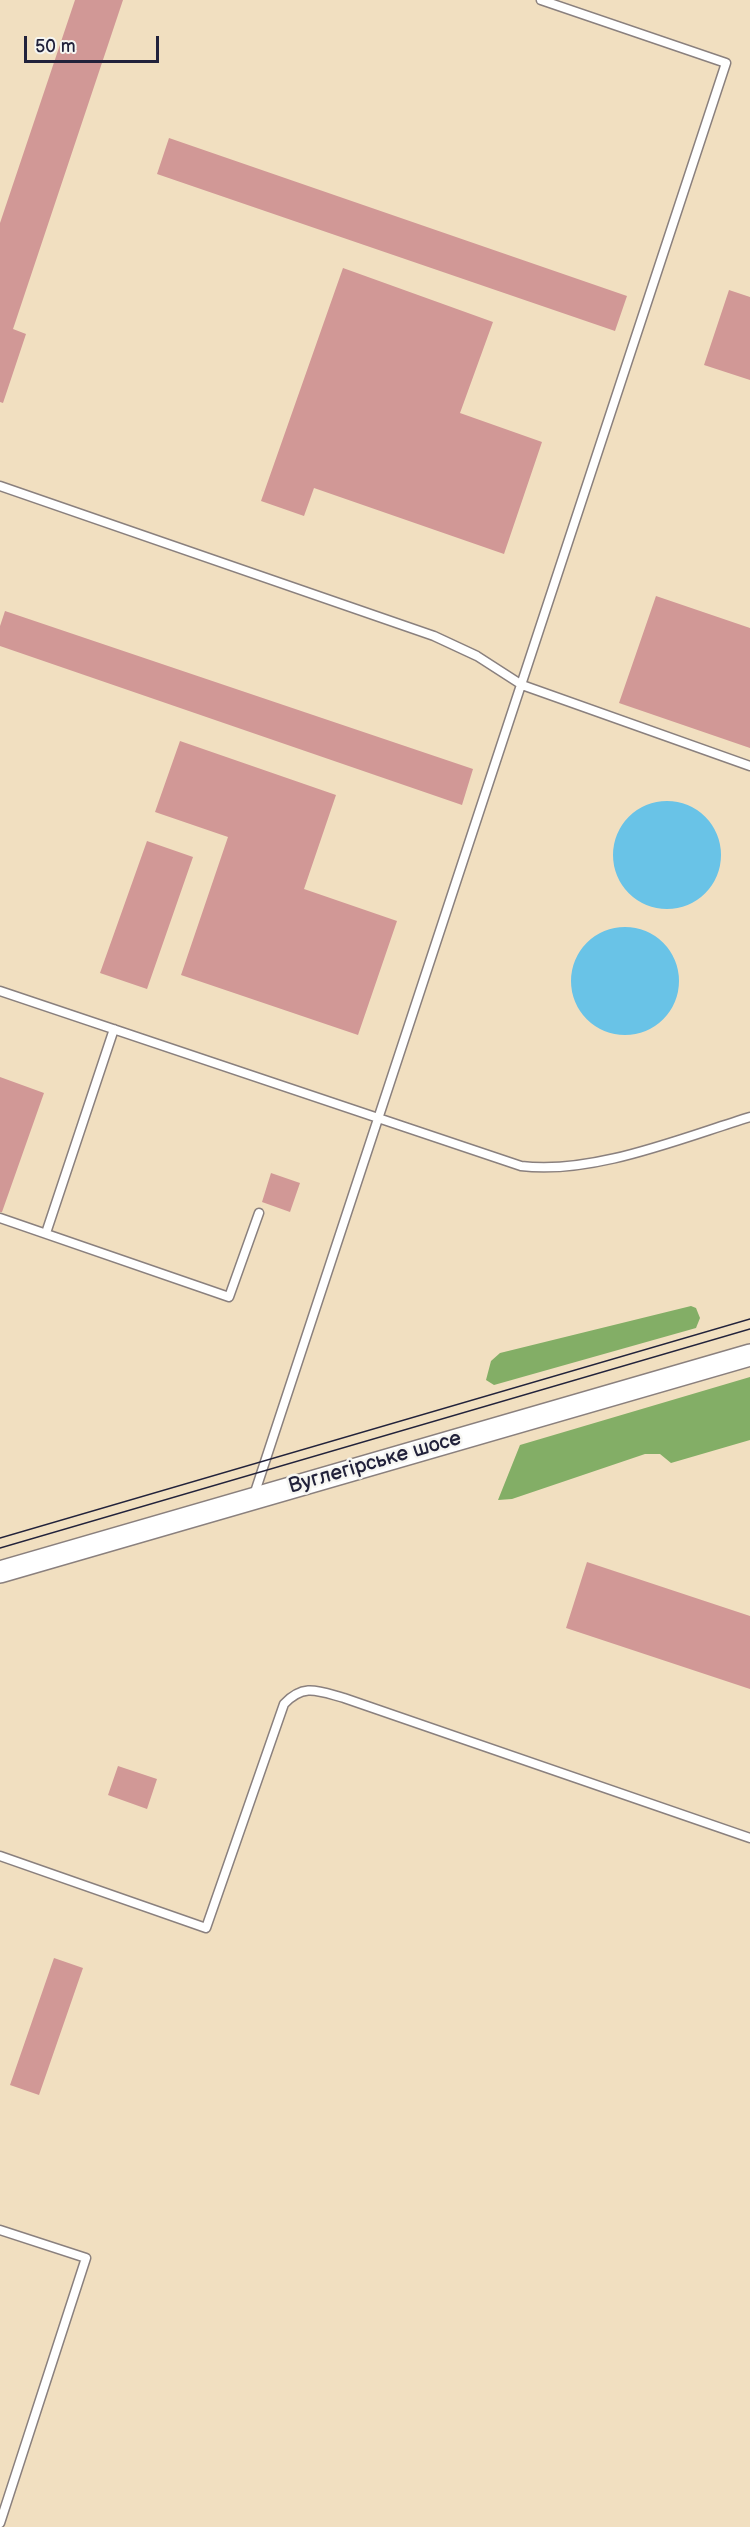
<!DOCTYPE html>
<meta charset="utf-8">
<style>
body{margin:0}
#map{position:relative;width:750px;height:2527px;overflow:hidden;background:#f1dfc0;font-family:"Balsamiq Sans",sans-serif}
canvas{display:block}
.scale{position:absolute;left:24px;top:36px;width:135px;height:27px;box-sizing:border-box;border:3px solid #22223b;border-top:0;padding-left:8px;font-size:18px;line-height:21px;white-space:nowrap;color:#22223b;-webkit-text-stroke:4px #f6f6f2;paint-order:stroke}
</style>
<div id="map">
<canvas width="750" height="2527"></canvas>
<div class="scale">50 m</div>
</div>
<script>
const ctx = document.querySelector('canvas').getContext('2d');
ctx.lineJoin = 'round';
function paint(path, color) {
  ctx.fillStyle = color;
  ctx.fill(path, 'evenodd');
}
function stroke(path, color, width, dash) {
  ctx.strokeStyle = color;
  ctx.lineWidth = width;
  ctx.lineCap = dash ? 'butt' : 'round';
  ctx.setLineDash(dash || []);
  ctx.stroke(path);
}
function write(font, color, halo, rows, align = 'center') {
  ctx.font = font + ' "Balsamiq Sans",sans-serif';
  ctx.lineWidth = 5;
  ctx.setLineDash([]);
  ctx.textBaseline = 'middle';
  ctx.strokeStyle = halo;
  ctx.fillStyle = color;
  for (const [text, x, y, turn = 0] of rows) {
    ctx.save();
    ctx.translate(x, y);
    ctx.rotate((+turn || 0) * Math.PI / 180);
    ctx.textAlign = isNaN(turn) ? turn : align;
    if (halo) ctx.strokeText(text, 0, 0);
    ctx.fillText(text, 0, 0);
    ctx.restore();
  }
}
const forest = new Path2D(`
 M691,1306L696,1308L700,1318L696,1328L494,1385L486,1380L491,1361L500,1353Z
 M750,1377V1440L671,1463L660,1454H645L512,1499L498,1500L520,1445Z`);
const water = new Path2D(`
 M613 855a54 54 0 1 1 108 0a54 54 0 1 1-108 0Z
 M571 981a54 54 0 1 1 108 0a54 54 0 1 1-108 0Z`);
const building = new Path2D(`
 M75,0H123L13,329L26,334L3,403L0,402V223Z
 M169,138L627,296L615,331L157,174Z
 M343,268L493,322L460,413L542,442L504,554L314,488L304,516L261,501Z
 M729,290L750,297V380L704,365Z
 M656,596L750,628V748L619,703Z
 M5,611L473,769L462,805L0,646V626Z
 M180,741L336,795L304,889L397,921L358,1035L181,975L228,837L155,812Z
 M147,841L193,857L147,989L100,973Z
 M0,1077L44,1093L2,1212H0Z
 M271,1173L300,1183L290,1212L262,1202Z
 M587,1562L750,1616V1689L566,1628Z
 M118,1766L157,1779L147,1809L108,1795Z
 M54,1958L83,1968L39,2095L10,2085Z`);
const service = new Path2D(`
 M0,486L434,636L477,656L522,685L750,766
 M0,991L521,1166C593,1175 681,1138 750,1117
 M0,1218L229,1297L259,1213
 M46,1233L114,1029
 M254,1495L726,63L541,0
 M0,1856L206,1928L284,1704C304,1683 318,1691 344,1698L750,1838
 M0,2230L86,2258L0,2523`);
const tertiary = new Path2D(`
 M0,1572L750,1355`);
const tram = new Path2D(`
 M0,1538L750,1319
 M0,1548L750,1329`);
const streetNames = [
 ["Вуглегірське шосе",375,1463,-16]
];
paint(forest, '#83ae66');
paint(water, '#69c3e7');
paint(building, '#d19896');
stroke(service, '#8a807e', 11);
stroke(tertiary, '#8a807e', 24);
stroke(service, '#fff', 8);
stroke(tertiary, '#fff', 21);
stroke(tram, '#22223b', 1.5);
write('21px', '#22223b', '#f6f6f2', streetNames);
</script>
